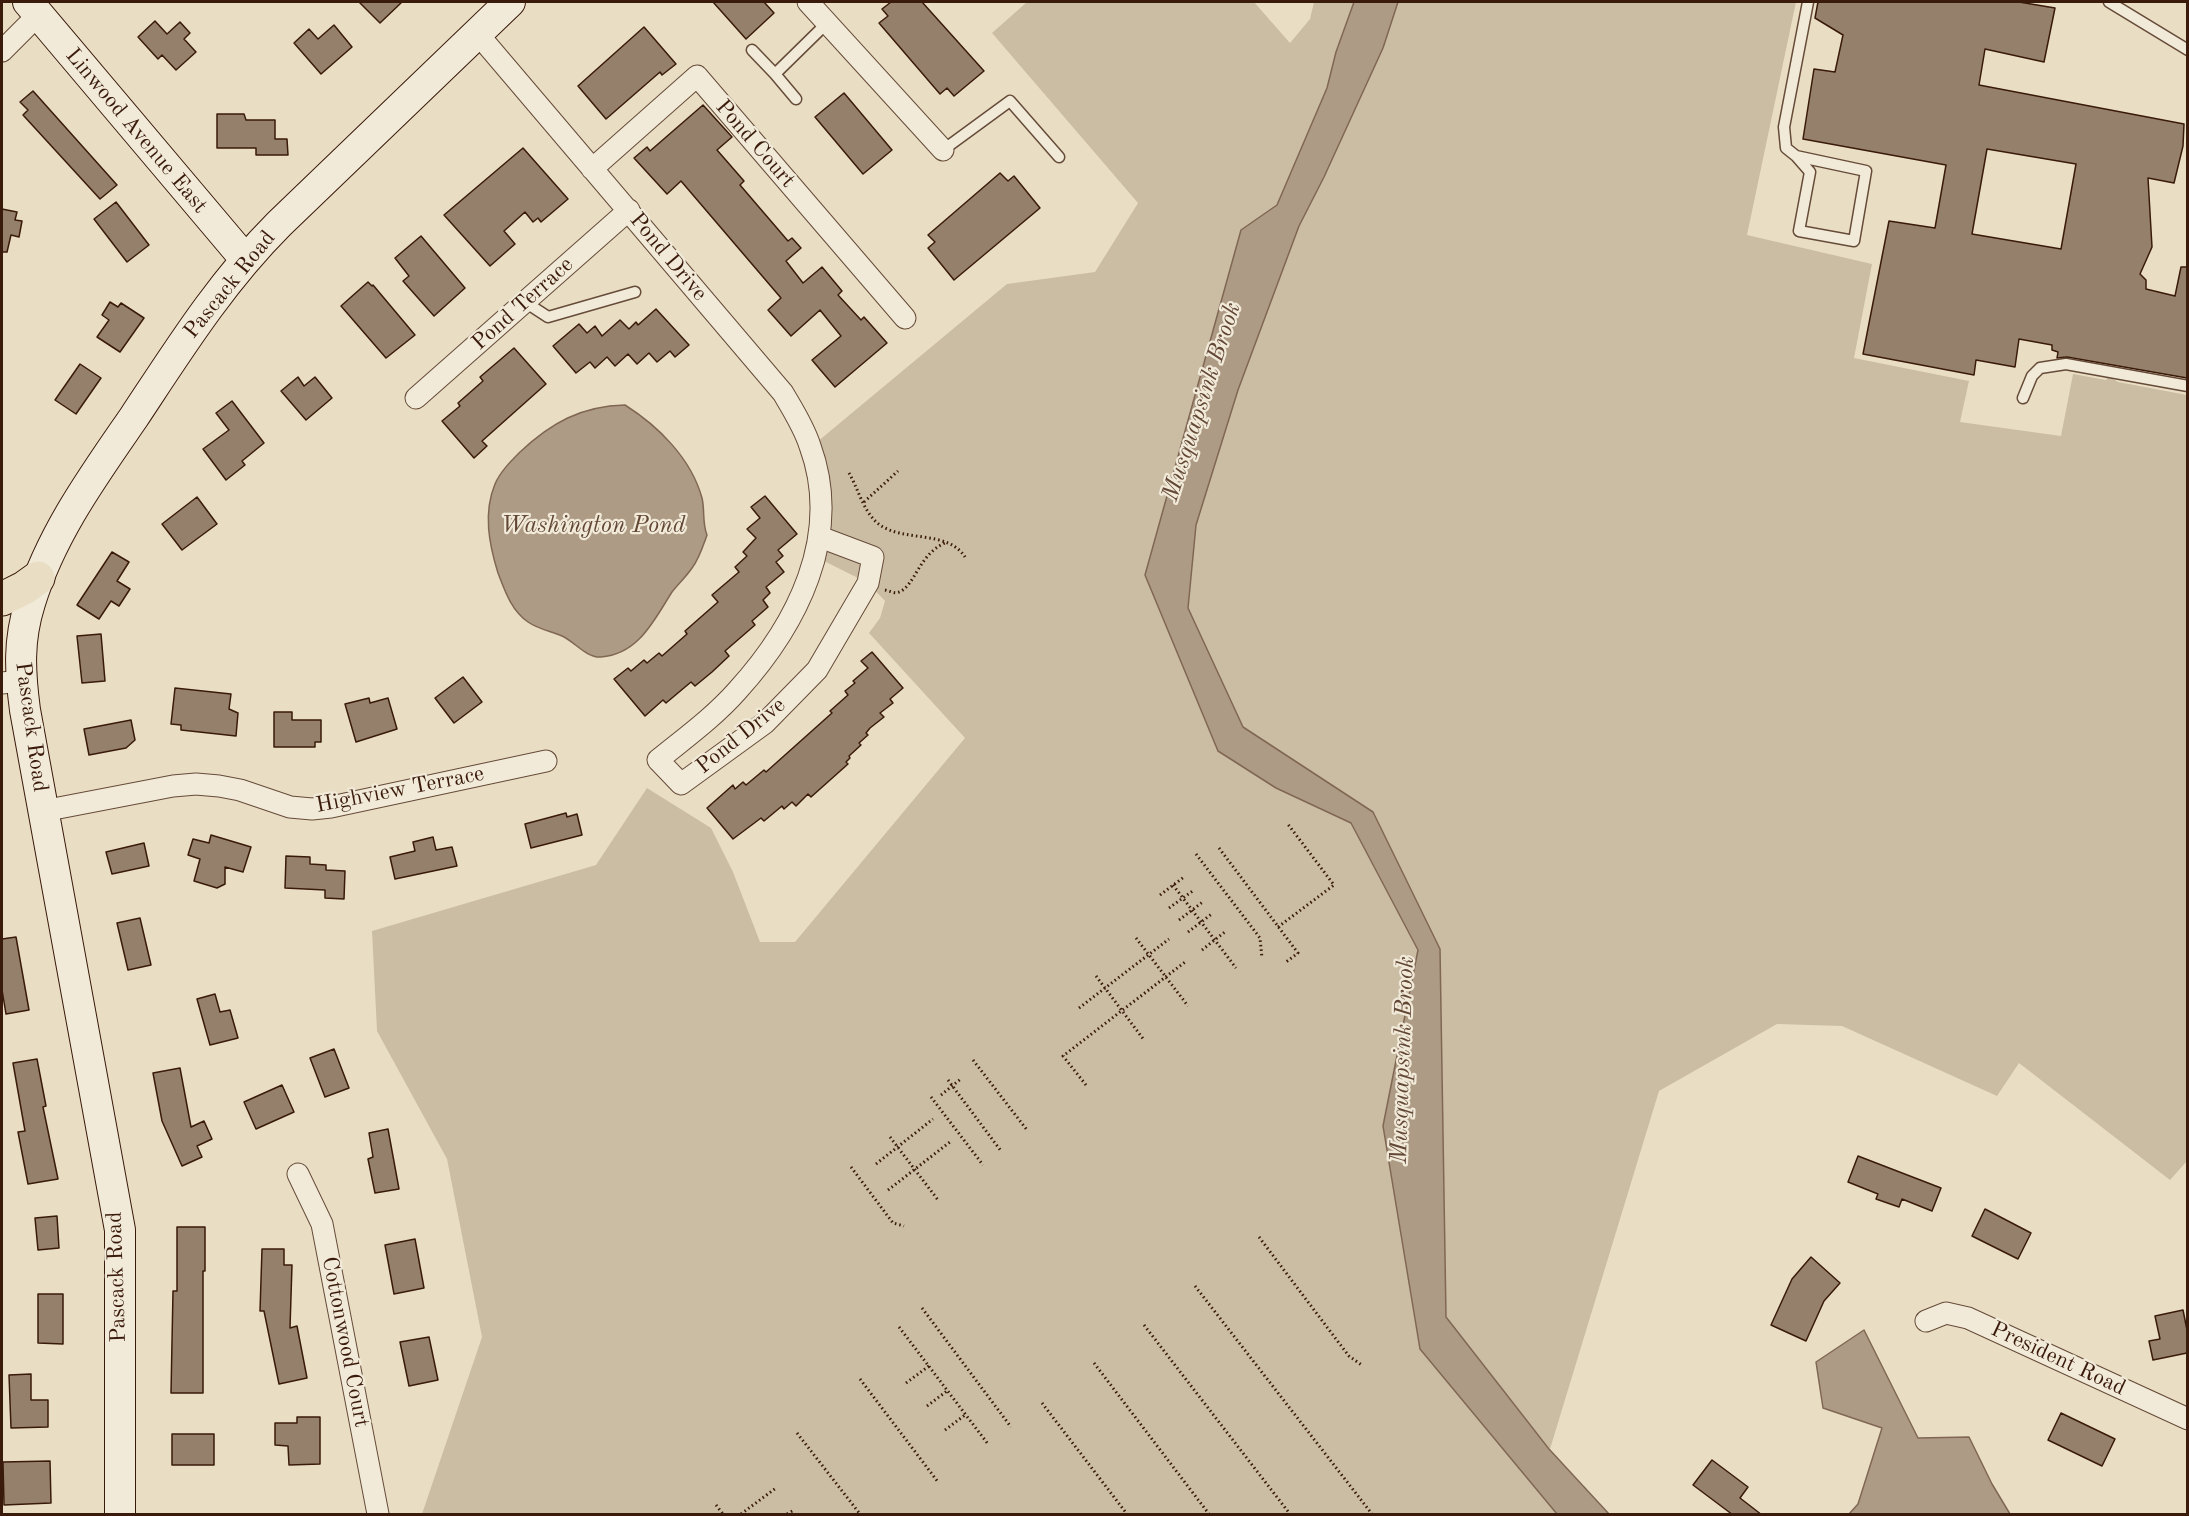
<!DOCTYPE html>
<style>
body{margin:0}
#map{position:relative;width:2189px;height:1516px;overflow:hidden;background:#e9dec4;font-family:"Old Standard TT",serif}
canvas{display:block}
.frame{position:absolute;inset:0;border:3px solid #3a1a0a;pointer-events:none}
</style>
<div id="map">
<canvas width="2189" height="1516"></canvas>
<div class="frame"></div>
</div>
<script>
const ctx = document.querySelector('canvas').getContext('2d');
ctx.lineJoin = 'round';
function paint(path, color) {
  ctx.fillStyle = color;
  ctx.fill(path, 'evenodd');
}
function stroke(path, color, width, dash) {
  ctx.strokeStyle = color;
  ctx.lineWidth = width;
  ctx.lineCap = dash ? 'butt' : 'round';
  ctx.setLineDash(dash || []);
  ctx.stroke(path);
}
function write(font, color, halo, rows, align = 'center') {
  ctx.font = font + ' "Old Standard TT",serif';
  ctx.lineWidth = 4.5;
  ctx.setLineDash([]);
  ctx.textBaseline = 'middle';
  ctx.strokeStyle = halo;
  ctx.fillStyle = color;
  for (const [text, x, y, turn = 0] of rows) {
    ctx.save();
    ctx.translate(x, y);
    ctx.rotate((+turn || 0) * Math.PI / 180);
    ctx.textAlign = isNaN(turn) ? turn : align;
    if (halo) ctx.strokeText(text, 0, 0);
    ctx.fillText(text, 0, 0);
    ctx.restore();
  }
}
const green = new Path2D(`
 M1027,2H1254L1290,43L1310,19L1314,2H1796L1747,235L1872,264L1854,358L1969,381L1960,422L2061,436L2073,374L2106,380L2108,376L2118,382L2187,395V1161L2170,1180L2019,1063L1997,1096L1842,1026L1777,1024L1659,1091L1550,1449L1446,1317L1440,949L1373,812L1280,790L1351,823L1418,950L1383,1126L1420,1349L1557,1514H422L482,1337L447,1159L377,1031L372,931L596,865L647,788L711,828L733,872L760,942H795L965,738L869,633L880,618L885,601L868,583L816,557L811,447L1007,284L1095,272L1138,203L992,33Z`);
const water = new Path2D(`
 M1354,2H1398L1383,48L1324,177L1299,226L1238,390L1196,525L1188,608L1243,727L1373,812L1440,949L1446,1317L1549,1449L1609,1514H1557L1420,1349L1383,1126L1418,950L1351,823L1276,788L1218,751L1145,575L1241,230L1277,205L1327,88L1336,52Z
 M625,405C658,426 691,458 702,498C705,510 702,523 707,535C703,546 699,559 692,568C686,577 678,584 672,592C654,620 639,654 601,657C586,658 574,641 562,636C550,631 538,629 528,622C511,610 505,591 498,573C489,544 483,513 495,484C500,472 511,461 520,452C551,423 581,406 625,405Z
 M1864,1330L1918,1438L1969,1437L1992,1484L2010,1514H1849L1858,1504L1882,1428L1823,1408L1816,1362Z`);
const building = new Path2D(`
 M359,2H402L380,23Z
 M713,2H764L774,13L746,39Z
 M891,2H922L984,71L954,96L947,88L940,94L879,23L888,16L882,9Z
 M1818,2H2019L2055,8L2044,62L1985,49L1979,85L2184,124L2183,146L2174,183L2148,178L2152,247L2140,274L2146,280V289L2175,296L2181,267H2187V378L2067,357L2057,358L2058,352L2052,350V345L2019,339L2015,367L1976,360L1974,375L1863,354L1889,221L1935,228L1946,165L1803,139L1814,69L1835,72L1843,35L1815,18ZM1987,149L2076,164L2061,249L1972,234Z
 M155,21L167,34L180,22L190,33L184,39L196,52L176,70L162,55L158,59L138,37Z
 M334,25L352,47L321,74L294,43L309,29L318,39Z
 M644,27L676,64L662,75L660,72L606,119L578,86Z
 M33,91L117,185L100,199L23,115L28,110L20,102Z
 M844,93L892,150L863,174L815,117Z
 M703,105L732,137L717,150L744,181L740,185L788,241L792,238L801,248L786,261L803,283L822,267L842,291L838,295L861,320L864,317L887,343L835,387L812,360L841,336L820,310L791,336L768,310L781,298L681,181L667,194L634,158L647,147L650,151Z
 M217,114H244L246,120H275V139H287L288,155H256V148H217Z
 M523,148L568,199L541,222L538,218L533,222L525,212L504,231L515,244L490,266L444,215Z
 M1000,173L1008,181L1014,176L1040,208L954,280L928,248L935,242L928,235Z
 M116,202L149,245L127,262L94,219Z
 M2,209L17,212L15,220L22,221L19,237L11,235L7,252H2Z
 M421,236L465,288L434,316L403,281L409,276L395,258Z
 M368,282L372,286L373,285L415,335L386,358L341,306Z
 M110,302L118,307L121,303L144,318L120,352L97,337L109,320L102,315Z
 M656,309L689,345L675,357L670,351L657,362L649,353L637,364L628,354L615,366L607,357L595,368L590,362L576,373L553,346L579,324L587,333L595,326L602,336L620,320L629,329L636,322L638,325Z
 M514,348L546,384L482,441L487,446L474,458L442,421L460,406L458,403L483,381L480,377Z
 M80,364L101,378L76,414L55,400Z
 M298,377L304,386L315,377L332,398L306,420L281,391Z
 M232,401L264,443L242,461L245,465L226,480L203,449L229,430L216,413Z
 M765,496L797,534L778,550L783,556L776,562L784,572L766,587L770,593L763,600L768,607L752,621L755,625L725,651L729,656L712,672L695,686L691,682L666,703L663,700L645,716L614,679L628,668L631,671L644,660L647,663L659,653L662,656L687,634L685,631L718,602L712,595L739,572L735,567L747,556L743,552L756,538L747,529L760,518L751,507Z
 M197,497L217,524L182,550L162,524Z
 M112,552L129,562L117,581L130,589L119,606L111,601L99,619L77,605Z
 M101,634L105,681L82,683L77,636Z
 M872,652L903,688L890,699L893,703L880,713L884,717L870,728L866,733L868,735L859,743L861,745L849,756L850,758L846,762L848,764L811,797L808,794L796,806L792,802L784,809L782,806L764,821L761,818L733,839L707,808L733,785L735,789L743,782L746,785L764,770L766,772L832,713L830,711L848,695L845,691L855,683L853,681L868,668L861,661Z
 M463,677L482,702L454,723L435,698Z
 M175,688L231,694L229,709L238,713L236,736L181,730V725L171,724Z
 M369,698L370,703L388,698L397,729L356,742L345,704Z
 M274,712H292V720H321V742H315V747H274Z
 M131,720L135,740L126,748L89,755L84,729Z
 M566,813L567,817L577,814L582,835L531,848L525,824Z
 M211,835L251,847L243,872L225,867V884L217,888L194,881L200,859L188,855L193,839L209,843Z
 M433,837L436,850L452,847L457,866L395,879L390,857L415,851L413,842Z
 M144,843L149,866L112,874L106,852Z
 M286,856L310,857V864L326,865V870L345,871L344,899L325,898V890L285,888Z
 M140,918L151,965L128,970L117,923Z
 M16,937L29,1010L6,1014L2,990V939Z
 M215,994L220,1012L230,1010L238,1038L210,1045L197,999Z
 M334,1049L349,1088L325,1097L310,1058Z
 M37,1059L46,1106L43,1107L58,1179L28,1184L18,1132L25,1131L13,1063Z
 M180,1068L191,1127L204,1121L212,1139L197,1146L202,1157L182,1166L162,1121L153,1073Z
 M282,1085L294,1112L256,1129L244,1102Z
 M388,1129L399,1189L375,1193L368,1159L373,1157L369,1133Z
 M1858,1156L1941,1188L1932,1211L1902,1199L1899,1207L1876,1199L1878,1194L1848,1182Z
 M1985,1209L2031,1233L2018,1259L1972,1236Z
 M57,1216L59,1248L38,1250L35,1218Z
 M177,1227H205V1271H203V1393H171L173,1291H177Z
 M415,1239L424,1288L394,1294L385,1245Z
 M262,1249H284V1265H292L290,1328L297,1326L307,1378L279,1384L264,1311H260Z
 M1811,1257L1840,1283L1824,1301L1806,1341L1771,1325L1792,1279Z
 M38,1294H63V1344L38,1343Z
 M2183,1310L2187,1330V1353L2153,1360L2149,1341L2160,1339L2155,1316Z
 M429,1337L438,1380L409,1386L400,1342Z
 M31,1374V1400H48V1427L11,1428L9,1375Z
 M2061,1413L2115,1439L2102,1466L2048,1440Z
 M297,1417H320V1464L289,1465L288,1446L275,1445V1423H297Z
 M172,1434H214V1465H172Z
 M1712,1460L1748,1487L1740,1498L1762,1515H1733L1693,1485Z
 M50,1461L51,1503L4,1505L3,1462Z`);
const path = new Path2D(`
 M849,473C858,488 864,514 880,525C904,542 948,530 965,557
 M864,502L898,471
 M885,590C890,591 895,594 899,592C915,586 919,554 945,543
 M1219,848L1298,953L1286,962
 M1196,854L1260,938L1262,958
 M1173,885L1236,968
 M1160,895L1184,877
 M1169,908L1194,890
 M1179,920L1204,901
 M1278,927L1334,885L1287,823
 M1188,932L1213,913
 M1136,938L1188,1006
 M1202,950L1226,931
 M1096,976L1144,1040
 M1079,1008L1169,939
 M973,1060L1027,1130
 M948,1080L1001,1151
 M1086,1085L1063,1056L1185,962
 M941,1095L962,1078
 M931,1097L983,1165
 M890,1137L938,1200
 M876,1164L933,1119
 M851,1167L893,1223L904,1226
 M888,1190L950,1142
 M1259,1237L1339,1343L1349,1356L1363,1366
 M1195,1286L1372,1514
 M922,1308L1011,1427
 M1144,1325L1290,1514
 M899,1327L988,1444
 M1094,1363L1209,1514
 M860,1379L938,1482
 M906,1383L929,1366
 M1042,1403L1127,1514
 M927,1406L947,1391
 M945,1430L965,1415
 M797,1433L860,1514
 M716,1505L723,1514
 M741,1514L776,1488
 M787,1514L794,1510`);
const lane = new Path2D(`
 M2109,2L2188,50
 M752,50L775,74L827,23
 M775,74L796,99
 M943,150L1010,101L1059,157
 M1796,156L1866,171L1854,241L1799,231L1810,172L1796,156L1786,148L1784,127L1808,2
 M525,302L548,317L635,292
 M2023,398L2032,376L2040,368L2066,364L2188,386`);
const street = new Path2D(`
 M808,2L943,150
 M477,33L783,393C793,410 804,427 810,446C843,536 797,625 737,691C714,717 685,738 658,760L681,784L765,723L817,670L868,583L873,557L820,537
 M2,51L39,14
 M592,169L697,76L905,318
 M416,398L629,210
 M2,683L21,681
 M43,811L173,786L196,784L219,786L240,790L290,807L312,809L331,807L546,761
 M298,1174L322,1224L378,1514
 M1926,1321L1946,1313L1968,1318L2188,1419`);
const secondary = new Path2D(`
 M28,2L245,259
 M120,1514V1230L25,710C20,672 18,641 30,603C51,534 94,475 134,417C179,349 221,282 279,224L510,2`);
const highway = new Path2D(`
 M2,599L24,588L38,578`);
const streetNames = [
 ["Linwood Avenue East",136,131,50],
 ["Pond Court",755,144,49],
 ["Pond Drive",668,257,50],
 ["Pascack Road",230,285,-51],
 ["Pond Terrace",523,304,-42],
 ["Pascack Road",31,727,82],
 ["Pond Drive",741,736,-39],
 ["Highview Terrace",400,790,-11],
 ["Pascack Road",117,1277,-92],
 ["Cottonwood Court",345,1342,79],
 ["President Road",2058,1359,25]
];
const waterNames = [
 ["Musquapsink Brook",1202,402,-72],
 ["Washington Pond",593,526],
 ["Musquapsink Brook",1403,1060,-88]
];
paint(green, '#cbbda4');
paint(water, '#ae9b85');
stroke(water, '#806754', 1.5);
paint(building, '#95806b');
stroke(building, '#3a1a0a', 1.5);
stroke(lane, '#664b38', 13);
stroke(street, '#664b38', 23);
stroke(secondary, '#3a1a0a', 32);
stroke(highway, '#3a1a0a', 35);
stroke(path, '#3a1a0a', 3, [1.5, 3]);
stroke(lane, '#f1ead9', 10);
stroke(street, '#f1ead9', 21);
stroke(secondary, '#f1ead9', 30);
stroke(highway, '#e9dec4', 33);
write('22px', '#3a1a0a', '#f1ead9', streetNames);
write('italic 24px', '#634735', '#f1ead9', waterNames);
</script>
